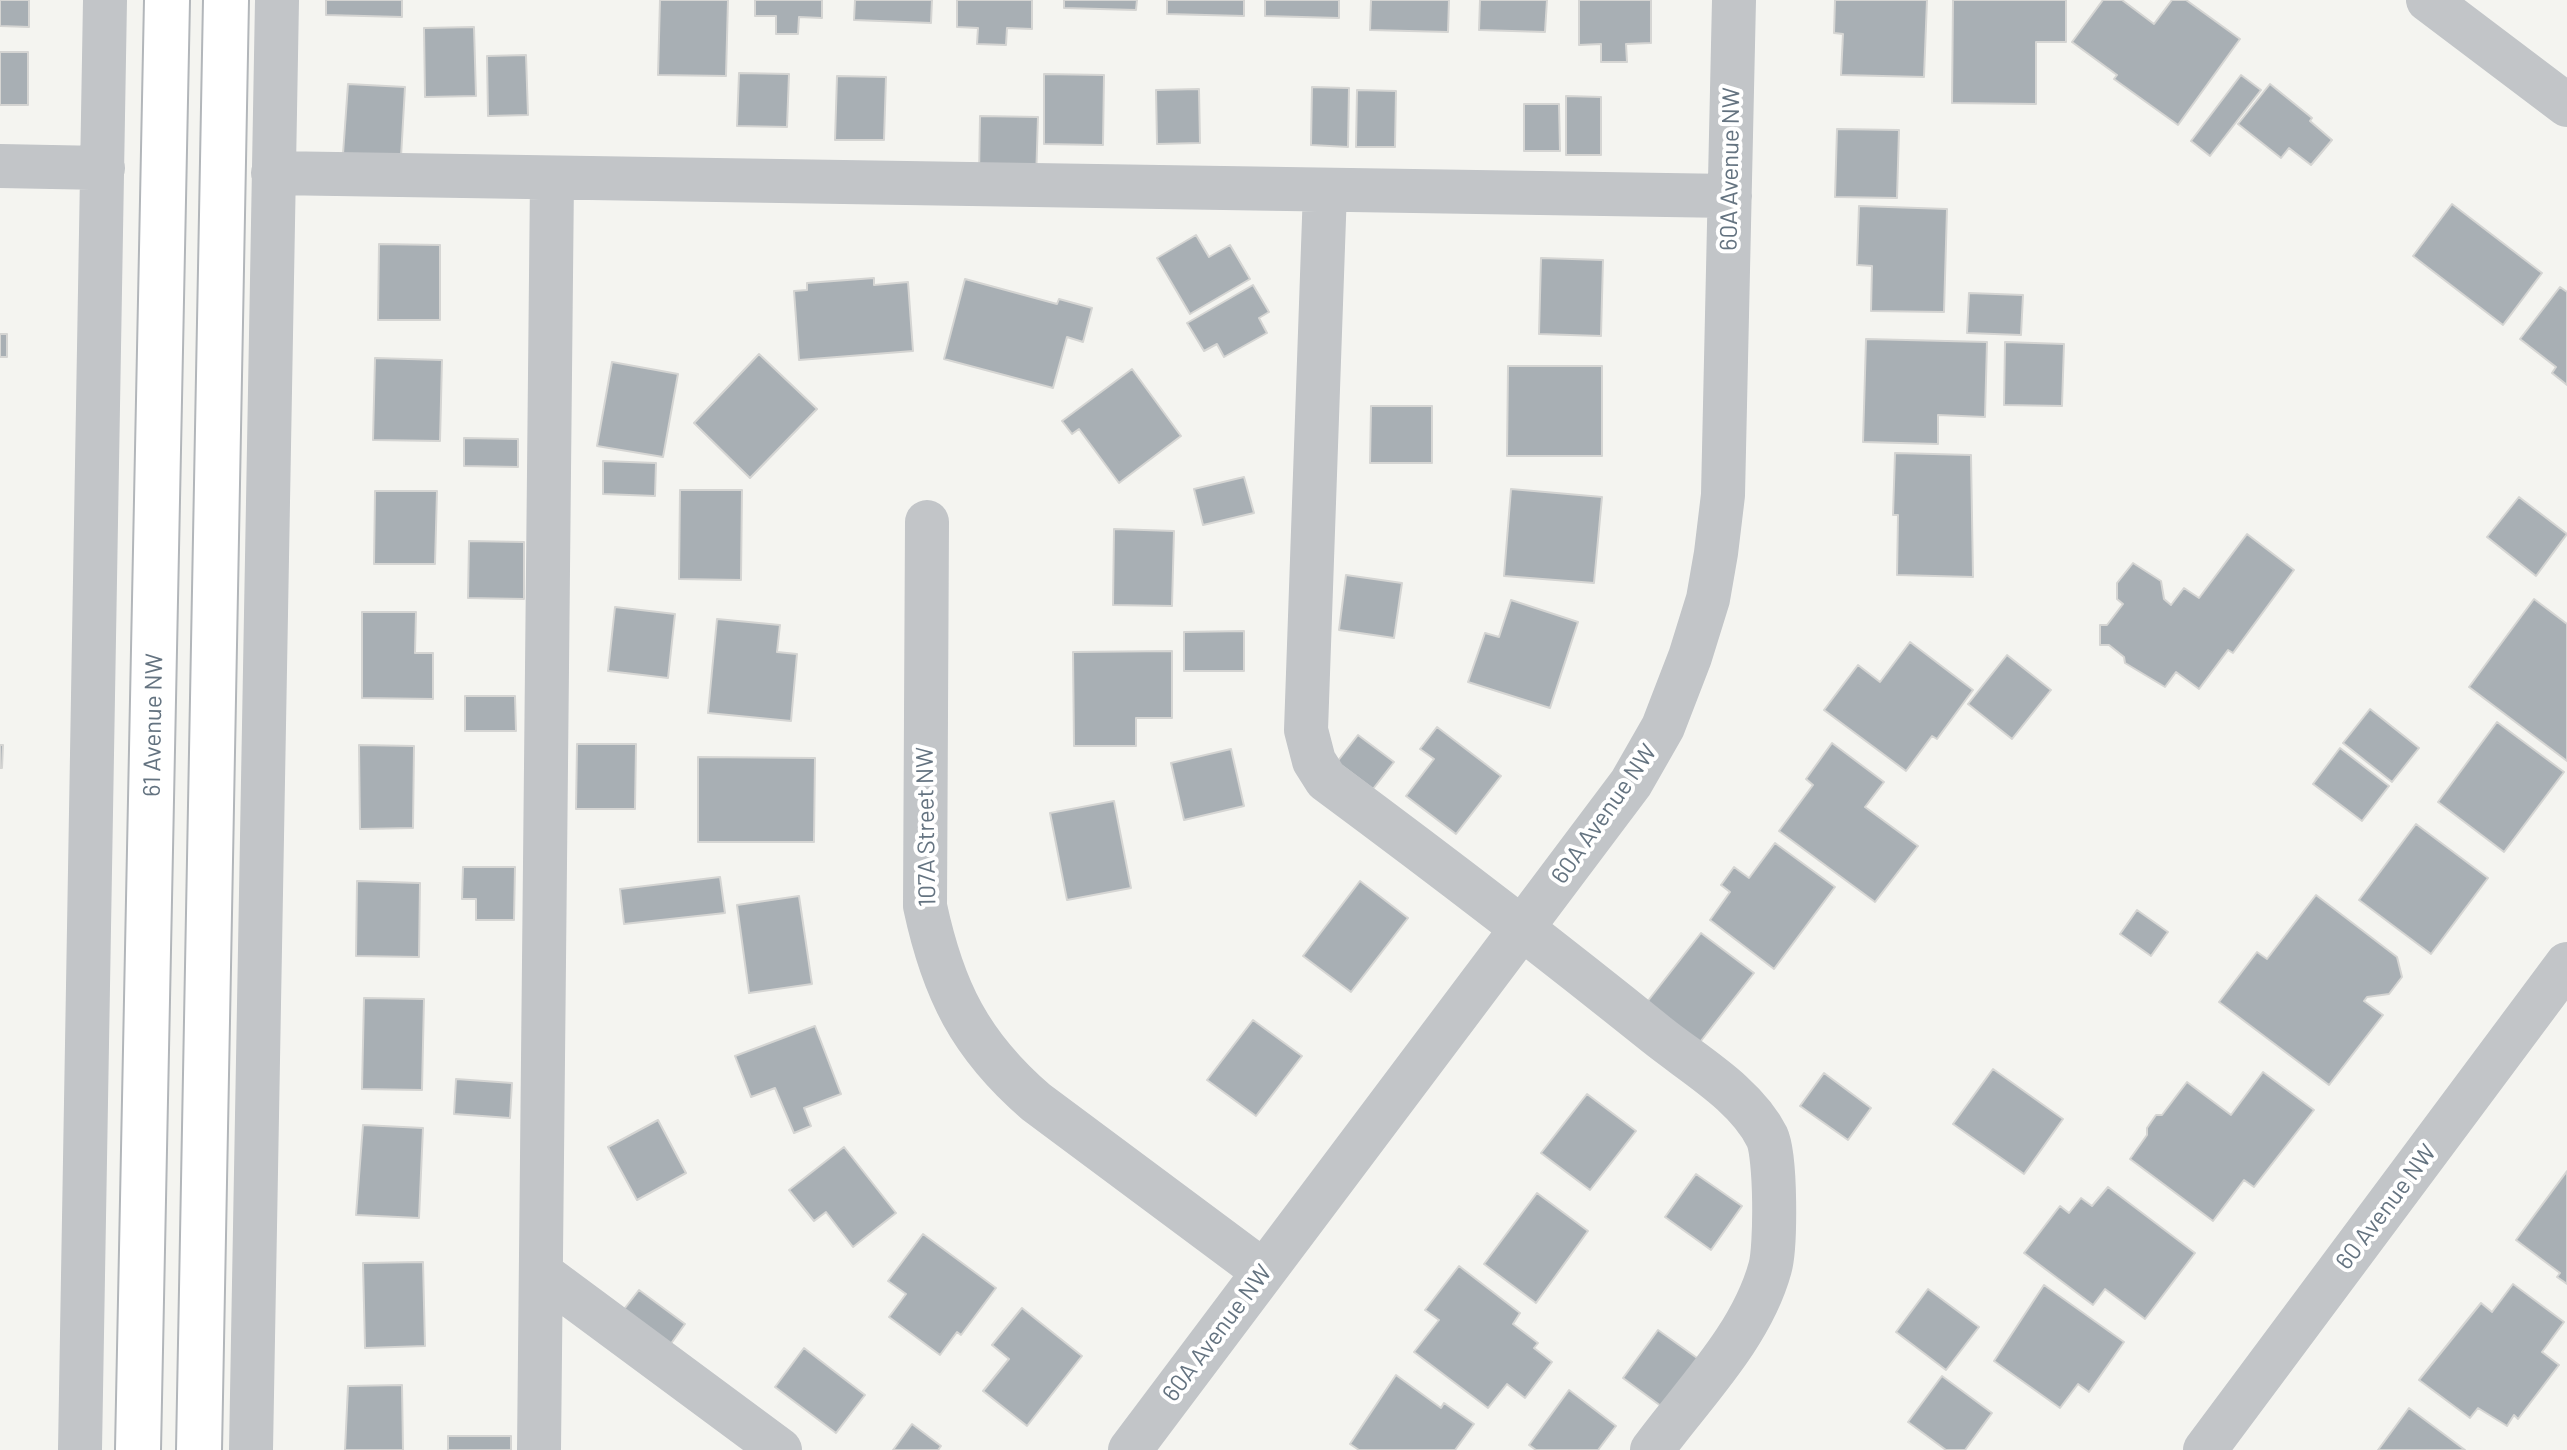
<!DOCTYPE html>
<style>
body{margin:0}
canvas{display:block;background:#f4f4f0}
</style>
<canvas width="2567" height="1450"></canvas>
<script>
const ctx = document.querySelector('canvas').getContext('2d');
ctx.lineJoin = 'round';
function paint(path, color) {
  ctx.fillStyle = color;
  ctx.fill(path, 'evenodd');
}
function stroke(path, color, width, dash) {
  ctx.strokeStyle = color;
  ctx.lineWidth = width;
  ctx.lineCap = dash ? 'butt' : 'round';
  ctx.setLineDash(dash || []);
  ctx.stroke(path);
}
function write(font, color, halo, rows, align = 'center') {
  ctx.font = font + ' Barlow,sans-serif';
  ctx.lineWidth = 8;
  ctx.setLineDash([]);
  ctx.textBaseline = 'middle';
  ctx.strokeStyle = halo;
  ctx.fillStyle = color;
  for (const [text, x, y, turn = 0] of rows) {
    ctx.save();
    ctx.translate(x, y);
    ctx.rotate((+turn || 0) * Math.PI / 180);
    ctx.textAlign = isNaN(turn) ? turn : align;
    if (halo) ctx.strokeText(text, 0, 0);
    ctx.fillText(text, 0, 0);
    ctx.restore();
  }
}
const building = new Path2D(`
 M0,0H29V27L0,26Z
 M326,0H402V17L326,15Z
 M660,0H728L726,76L658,75Z
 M755,0H822V18L799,17L798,34H776V16H755Z
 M855,0H932L931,23L854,20Z
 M957,0H1032V29L1007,28L1006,45L977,44L978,28L957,27Z
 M1064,0H1137L1136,10L1064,8Z
 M1167,0H1244V16L1167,14Z
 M1265,0H1339V18L1265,16Z
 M1371,0H1449L1448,32L1370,30Z
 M1480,0H1547L1545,32L1479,30Z
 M1579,0H1651V43L1626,44L1627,62H1601V44L1579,45Z
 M1835,0H1927L1924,77L1841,75L1843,34L1834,33Z
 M1953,0H2066V42H2036V104L1952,103Z
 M2103,0H2122L2154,24L2172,0H2186L2240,39L2178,125L2114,79L2117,75L2072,42Z
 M474,27L476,96L425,97L424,28Z
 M0,52H28V105H0Z
 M526,55L528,115L488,116L487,56Z
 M739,73L789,74L787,127L737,126Z
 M1044,74L1104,75L1103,145L1044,144Z
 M2241,75L2261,90L2210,156L2191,141Z
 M837,76L886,77L884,140H835Z
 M348,84L405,87L401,157L343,154Z
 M2270,84L2312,118L2310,121L2332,140L2311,165L2289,148L2281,158L2238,124Z
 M1312,87L1349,88L1348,147L1311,145Z
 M1199,89L1200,143L1157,144L1156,90Z
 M1357,90L1396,91L1395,147H1356Z
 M1566,96L1601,97V155H1566Z
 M1524,104H1559L1560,151H1524Z
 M980,116L1038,117L1036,180L979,178Z
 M1837,129L1899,130L1897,198L1835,197Z
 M2452,204L2542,273L2503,325L2413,256Z
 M1859,206L1947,209L1944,312L1871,311L1872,266L1857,265Z
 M1196,235L1209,257L1230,245L1250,279L1190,314L1157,258Z
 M379,244L440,245V320H378Z
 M1541,258L1603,260L1601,336L1539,334Z
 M874,278V285L908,282L913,351L799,360L794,291L807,290V283Z
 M965,279L1057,304L1059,299L1092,308L1083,342L1067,337L1053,388L944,359Z
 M1253,285L1269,312L1259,318L1267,333L1224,357L1217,344L1204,351L1187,323Z
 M2560,287L2567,292V385L2552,373L2556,367L2520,339Z
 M1969,293L2023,295L2021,335L1967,333Z
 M0,334H7V357H0Z
 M1866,339L1987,342L1985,417L1938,415V444L1863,442Z
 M2005,342L2064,344L2062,406L2004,405Z
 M759,354L817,409L750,478L694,423Z
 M375,358L442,360L440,441L373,440Z
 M612,362L678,374L663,457L597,446Z
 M1508,366H1602V456H1507Z
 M1132,369L1181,436L1119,483L1079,429L1072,434L1062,421Z
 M1371,406H1432V463H1370Z
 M464,438L518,439V467L464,466Z
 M1895,453L1971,455L1973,577L1897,575L1898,515H1893Z
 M603,461L656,463L655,496L603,494Z
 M1244,477L1254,513L1203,525L1194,489Z
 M1511,489L1602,497L1594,583L1504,576Z
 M680,490H742L741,580L679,579Z
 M375,491H437L435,564H374Z
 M2519,497L2567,534L2536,576L2487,537Z
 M1114,529L1174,531L1172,606L1113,605Z
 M2247,534L2294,570L2233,653L2228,650L2199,689L2176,672L2165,687L2125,663L2124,657L2109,645H2100V625H2107L2123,604L2117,599V583L2133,563L2161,581L2164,599L2171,605L2184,588L2199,598Z
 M469,541L524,542V599L468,598Z
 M1346,575L1402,583L1394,638L1339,630Z
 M2534,599L2567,624V761L2469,687Z
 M1511,600L1578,622L1550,708L1468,682L1485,633L1499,637Z
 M615,607L675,614L668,678L608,671Z
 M362,612H416L415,653H433V699L362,698Z
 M717,619L780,625L777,652L797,654L791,721L708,713Z
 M1244,631V671H1184V632Z
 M1910,642L1973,690L1937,739L1932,736L1906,771L1824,710L1858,665L1880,682Z
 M1172,651V718H1136V746H1074L1073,652Z
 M2007,655L2051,690L2012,739L1968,704Z
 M465,696H515L516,731H465Z
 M2370,709L2419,748L2392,782L2343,743Z
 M2497,722L2564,772L2504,852L2438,802Z
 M1437,727L1501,776L1456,834L1406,796L1434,759L1420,749Z
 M1358,735L1394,762L1373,789L1337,762Z
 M1832,743L1884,782L1865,807L1918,846L1875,902L1779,831L1813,785L1806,779Z
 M577,744H636L635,809H576Z
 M0,745H3L2,768H0Z
 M359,745L414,746L413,828L360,829Z
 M2340,748L2389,786L2362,821L2313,784Z
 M1231,749L1244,806L1184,820L1171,763Z
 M698,757L815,758L814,842H698Z
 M1114,801L1131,888L1067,900L1050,813Z
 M2416,824L2488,878L2431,954L2359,900Z
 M1775,843L1835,887L1774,969L1710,920L1730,892L1721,885L1734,867L1749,878Z
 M463,867H515L514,920H476V899H462Z
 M720,877L725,913L624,924L620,889Z
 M357,881L420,883L419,957L356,956Z
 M1360,881L1408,918L1351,992L1303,956Z
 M2316,895L2397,957L2402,977L2389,994L2367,997L2364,1001L2383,1015L2329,1085L2219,1002L2257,952L2267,959Z
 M799,896L812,984L749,993L737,905Z
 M2137,910L2168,932L2151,956L2120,934Z
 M1701,933L1754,973L1697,1046L1644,1006Z
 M364,998L424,999L422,1090L362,1089Z
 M1253,1020L1302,1056L1256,1116L1207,1080Z
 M815,1026L841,1094L804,1108L811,1126L794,1133L775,1088L751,1097L735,1056Z
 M1993,1069L2063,1119L2024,1174L1953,1124Z
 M2263,1072L2314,1110L2254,1187L2244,1180L2213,1221L2130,1159L2147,1135V1128L2156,1115H2162L2187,1082L2231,1115Z
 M1824,1073L1871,1108L1848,1140L1800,1106Z
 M456,1079L512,1083L510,1118L454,1114Z
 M1587,1094L1636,1131L1590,1190L1541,1153Z
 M658,1120L686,1173L637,1200L608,1147Z
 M363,1125L423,1128L419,1218L356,1215Z
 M844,1147L896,1213L853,1247L826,1212L814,1221L789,1190Z
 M2567,1171V1284L2557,1277L2560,1273L2516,1240Z
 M1696,1174L1742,1206L1711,1250L1665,1217Z
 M2108,1187L2195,1253L2145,1319L2105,1289L2093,1305L2024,1253L2060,1206L2069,1213L2081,1198L2092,1206Z
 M1537,1193L1588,1231L1536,1303L1484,1264Z
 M923,1234L996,1288L961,1335L957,1332L940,1355L889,1317L906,1294L888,1281Z
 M423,1262L425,1346L365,1348L363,1263Z
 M1459,1266L1520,1313L1513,1324L1538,1343L1534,1348L1552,1362L1525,1398L1507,1384L1488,1408L1414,1352L1439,1320L1425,1310Z
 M2513,1284L2564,1322L2542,1352L2559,1365L2518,1419L2514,1415L2507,1426L2478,1408L2470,1418L2419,1380L2481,1303L2492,1312Z
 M2044,1285L2124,1342L2089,1392L2078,1384L2060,1408L1994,1361Z
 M1928,1289L1979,1327L1946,1370L1896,1332Z
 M639,1290L685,1324L665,1352L618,1317Z
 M1022,1308L1082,1356L1027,1426L983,1391L1009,1359L992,1345Z
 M1658,1330L1704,1363L1669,1412L1623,1378Z
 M804,1348L865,1395L836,1433L775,1387Z
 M1396,1375L1441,1408L1444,1403L1474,1424L1455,1450H1359L1350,1444Z
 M1942,1376L1992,1413L1965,1450H1946L1908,1422Z
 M402,1385L403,1450H345L348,1386Z
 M1569,1390L1616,1426L1598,1450H1536L1529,1445Z
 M2409,1408L2465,1450H2378Z
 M912,1424L941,1446L938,1450H893Z
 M448,1436H511V1450H448Z`);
const minor = new Path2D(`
 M2428,0L2567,105
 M0,166L103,168
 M273,173L1730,196
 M1325,190L1306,730L1314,761L1326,780C1438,863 1548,947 1657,1035C1693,1064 1746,1094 1767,1137C1776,1156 1776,1247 1770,1268C1751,1337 1693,1394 1652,1450
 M927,522L925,906C943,990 970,1045 1036,1102L1263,1271
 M541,1273L780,1450
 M80,1450L105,0
 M251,1450L277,0
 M539,1450L552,178
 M1130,1450L1631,783L1663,727L1690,657L1708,599L1716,553L1723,495L1734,0
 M2205,1450L2567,964`);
const major = new Path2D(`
 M138,1450L167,0
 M199,1450L226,0`);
const streetNames = [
 ["60A Avenue NW",1730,169,-89],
 ["61 Avenue NW",153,725,-89],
 ["60A Avenue NW",1604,814,-55],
 ["107A Street NW",926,827,-91],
 ["60 Avenue NW",2386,1207,-53],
 ["60A Avenue NW",1217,1333,-53]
];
paint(building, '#a8afb4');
stroke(building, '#d5d5d3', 2);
stroke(major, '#b2b6ba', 48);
stroke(minor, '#c2c5c8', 44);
stroke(major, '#fff', 44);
write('24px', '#647380', '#fff', streetNames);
</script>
